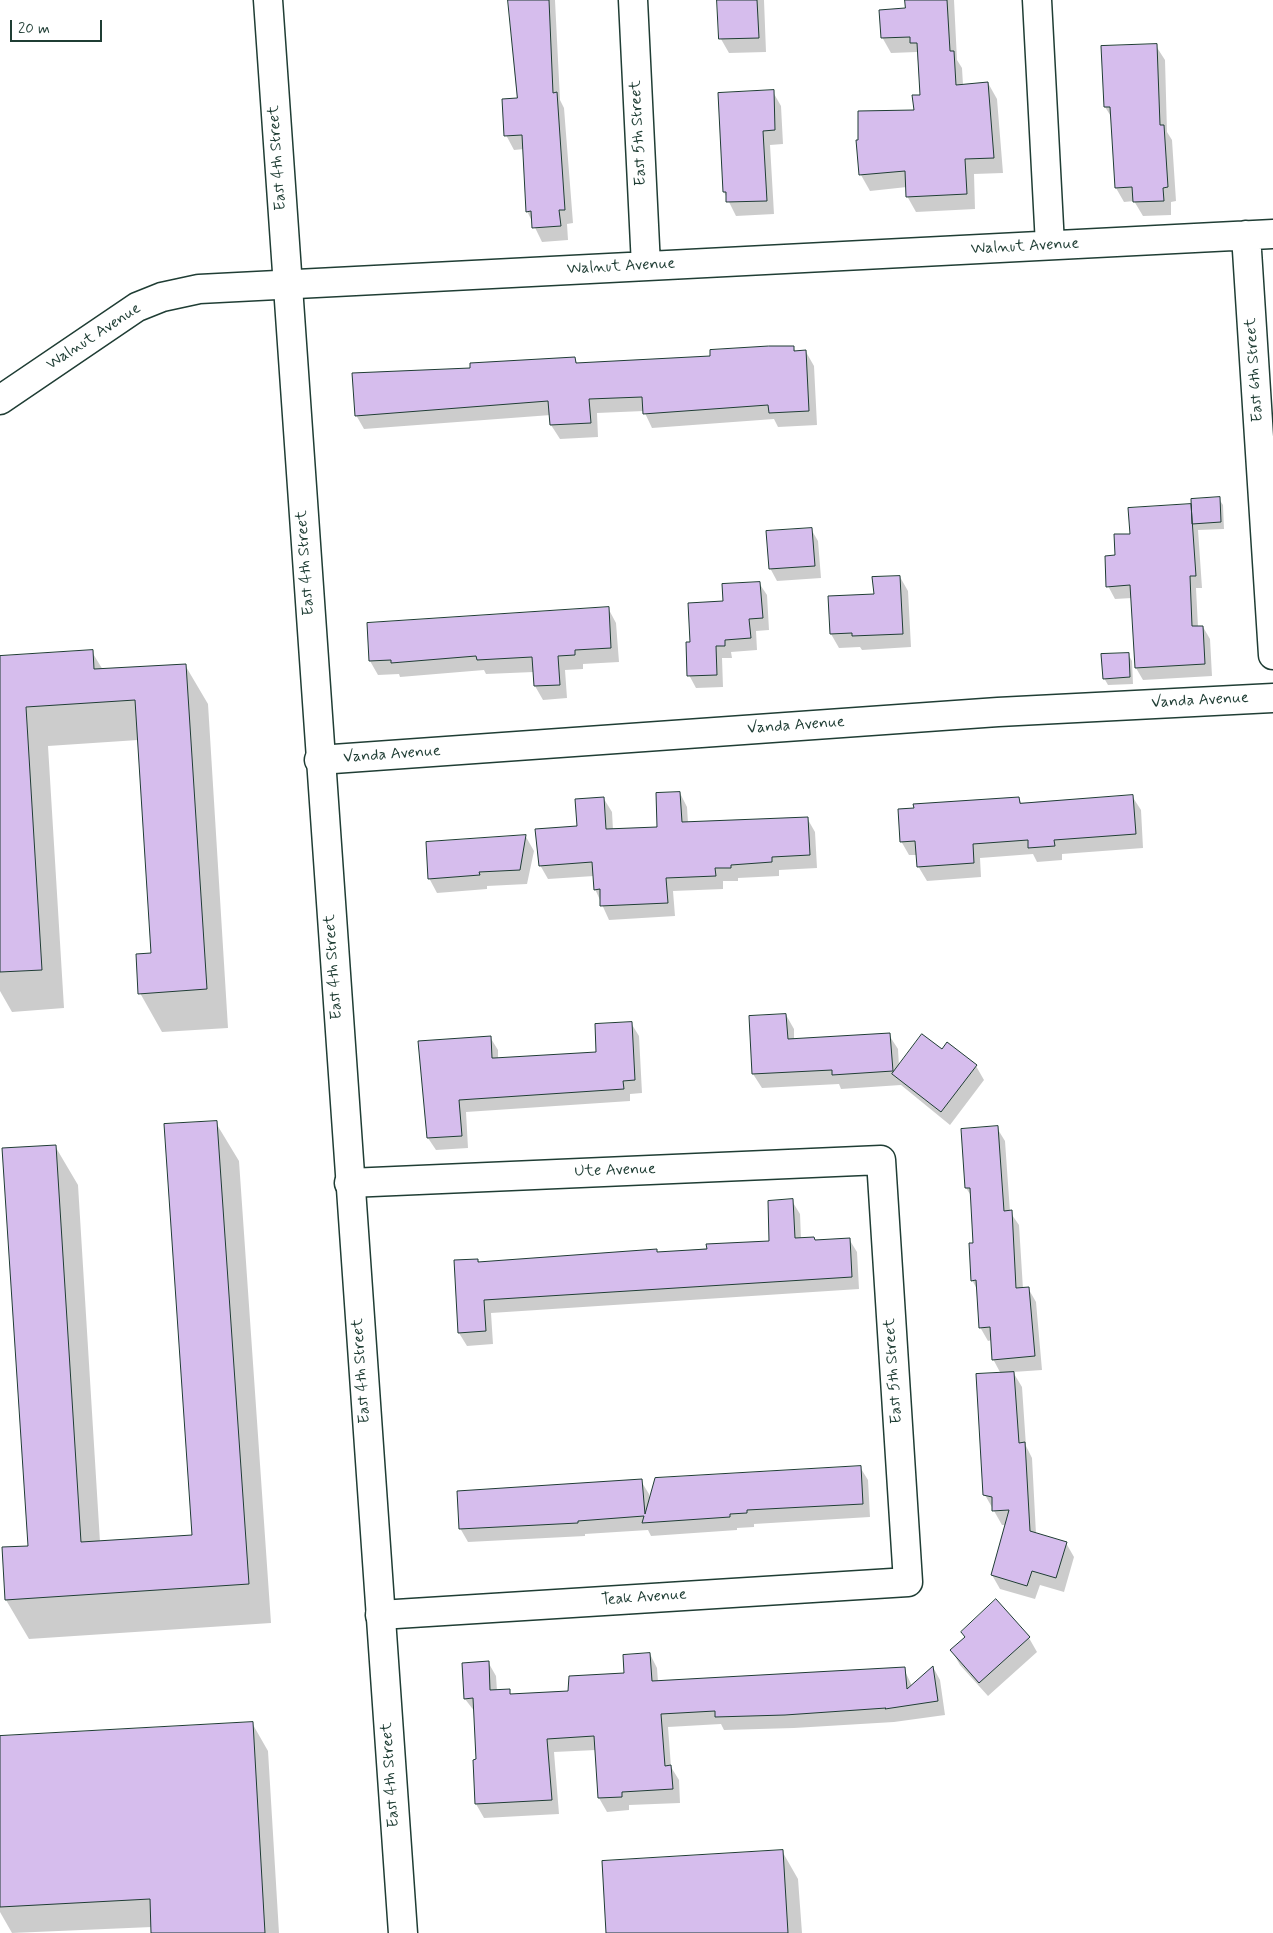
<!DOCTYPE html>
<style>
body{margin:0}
#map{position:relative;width:1273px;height:1933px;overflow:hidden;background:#fff;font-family:Mynerve,sans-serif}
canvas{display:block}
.scale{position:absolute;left:10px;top:20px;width:92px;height:22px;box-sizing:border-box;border:2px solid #1f3d34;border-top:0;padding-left:6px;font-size:15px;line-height:18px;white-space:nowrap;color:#1f3d34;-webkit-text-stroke:4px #fff;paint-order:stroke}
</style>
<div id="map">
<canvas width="1273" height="1933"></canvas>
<div class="scale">20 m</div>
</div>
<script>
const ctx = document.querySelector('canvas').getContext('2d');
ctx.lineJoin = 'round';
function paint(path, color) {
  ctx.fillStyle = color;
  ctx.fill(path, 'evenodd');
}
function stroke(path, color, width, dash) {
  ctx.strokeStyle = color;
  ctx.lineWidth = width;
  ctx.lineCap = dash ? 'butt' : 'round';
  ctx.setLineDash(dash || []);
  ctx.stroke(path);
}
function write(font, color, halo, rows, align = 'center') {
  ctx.font = font + ' Mynerve,sans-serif';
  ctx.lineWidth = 4.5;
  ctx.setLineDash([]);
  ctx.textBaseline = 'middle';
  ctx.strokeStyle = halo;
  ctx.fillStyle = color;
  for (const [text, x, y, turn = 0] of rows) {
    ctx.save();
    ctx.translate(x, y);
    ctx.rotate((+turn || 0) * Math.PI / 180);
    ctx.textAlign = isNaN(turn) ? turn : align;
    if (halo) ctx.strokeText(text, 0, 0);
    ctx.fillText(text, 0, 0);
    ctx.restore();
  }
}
const shadow = new Path2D(`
 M510,0H555L560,100L564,108L573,223L567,224L568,240L542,242L527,211L524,149L514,150L506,135L518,99Z
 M719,0H764L766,52L729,53L721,39Z
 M906,0H954L957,60L962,68L963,85L988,83L997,99L1003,173L974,174L975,209L916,212L907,196V187L870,191L861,175L857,141L915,111L921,96L917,52L891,53L882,37L907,9Z
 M1156,46L1165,60L1167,132L1172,140L1176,201L1171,202V215L1143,216L1134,201L1124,202L1116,188L1112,118L1105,107Z
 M773,92L781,106L783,144L770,145L774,214L736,216L724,192Z
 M793,347L796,352H806L814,366L817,425L778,427L774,419L652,428L644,411L597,413L598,437L560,439L551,425V415L364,429L356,415L471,369L574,358L578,364L711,357Z
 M1219,499L1223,505L1224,529L1198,530L1202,588H1196L1198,627H1203L1210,639L1212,676L1143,680L1136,668L1132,598L1115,599L1108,586L1117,556L1131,535L1190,505L1193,510Z
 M811,529L818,541L821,578L777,581L770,568Z
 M900,577L908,591L911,647L862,650L860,647L839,648L831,634Z
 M759,583L767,595L769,630L756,631L757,650L731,652L732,658H722L723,687L696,688L689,675L692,643L724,602Z
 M608,608L616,623L619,662L583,664V669L565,670L567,698L543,700L535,686L534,672L486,674L484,670L400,677L399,674L378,675L370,661Z
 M92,652L103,670L185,665L208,704L228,1028L162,1032L140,993L152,954L138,740L48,746L64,1008L12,1012L0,991V657Z
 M1128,654L1132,661L1133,684L1108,685L1104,678Z
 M680,793L687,807L688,823L807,818L815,832L817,868L779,870V876L738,878V881H723V889L673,891L675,916L609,920L595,889L594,876L548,879L540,865L604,799L612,812L613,830L659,828Z
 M1132,796L1141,810L1143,848L1062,854V860L1037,862L1033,854L980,858L981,877L927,881L918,866V855H909L901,841L1019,799L1022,804Z
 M526,837L534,851L527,884L487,886V889L437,893L429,878Z
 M786,1015L794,1029V1040L889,1035L898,1049L899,1067L942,1051L976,1066L984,1080L950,1125L901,1085L841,1089L839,1084L762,1088L753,1074Z
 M631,1023L639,1036L642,1093L630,1094V1101L466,1112L468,1148L436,1150L428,1138L490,1037L498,1050V1060L598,1054Z
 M216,1123L239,1161L271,1623L29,1639L6,1600L29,1547L55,1146L78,1185L100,1542L193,1536Z
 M997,1128L1005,1141L1010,1212L1019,1225L1023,1289L1028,1288L1036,1302L1042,1370L1013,1372L1022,1387L1026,1446L1032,1458L1036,1534L1066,1543L1074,1557L1064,1592L1040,1585L1035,1599L1000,1589L992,1575L1006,1525H1002L985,1495L1001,1374L993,1359L992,1340L988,1341L980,1327L978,1291L972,1280L974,1244L972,1197L966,1188Z
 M792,1201L800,1214L801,1239L815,1241L849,1239L857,1252L859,1289L491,1313L493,1344L467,1346L459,1333L456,1261L478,1260L480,1264L656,1250L658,1253L770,1242Z
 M860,1467L868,1480L870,1517L754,1524V1527L737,1528V1530L651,1536L648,1530L585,1534V1536L468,1542L460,1528L641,1481L649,1494L650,1502Z
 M966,1638H1029L1037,1652L988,1696L960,1665L952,1651Z
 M650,1654L657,1668L658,1682L904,1669L912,1686L933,1667L940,1680L945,1715L894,1722L794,1728L724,1730L721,1724L668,1727L671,1767L679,1780L680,1803L629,1805V1810L607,1812L599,1798L596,1750L554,1752L559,1814L484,1818L476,1804L474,1761H478L475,1712L465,1699L488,1662L496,1676L497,1691H509L512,1696L569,1693L625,1674Z
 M252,1723L268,1751L279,1933H153L152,1927L12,1933L0,1912V1738Z
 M782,1851L798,1879L802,1933H607Z`);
const building = new Path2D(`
 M508,0H549L553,93L557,92L565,210H559L561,226L532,228L531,211L526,212L522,135L504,136L502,99L517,98Z
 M717,0H757L759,38L719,39Z
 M905,0H947L950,51H954L956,85L988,82L994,158L965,159L967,194L906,197L905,171L859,175L856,140H858V111L914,110L912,95H920L917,43H910V37L881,38L879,10L905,8Z
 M1157,44L1160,125H1164L1168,187L1163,188L1164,201L1133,202L1132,187L1115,188L1110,107H1104L1101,46Z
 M774,90L775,130L763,131L767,201L726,202V192H723L718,93Z
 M769,346H794V351L806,350L809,411L769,413L768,405L643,414L642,397L589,399L591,423L550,425L548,401L355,416L352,373L470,368V363L575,357L576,363L710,356V350Z
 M1220,497L1221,522L1192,524L1191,499Z
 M1191,504L1196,576H1190L1192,626H1203L1205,664L1135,668L1130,585L1106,587L1105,556L1115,555L1114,534H1130L1128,508Z
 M812,528L815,566L769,569L766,531Z
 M900,576L903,634L852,636V633L830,634L828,596L874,594L872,577Z
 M760,582L763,618L749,619L751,638L725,640V646H716L717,675L687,676L686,642H690L688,603L723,601L722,584Z
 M609,607L611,648L575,650V655L558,656L560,685L534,686L532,657L477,660L476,656L391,663V660L369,661L367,623Z
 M93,650L94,669L186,664L207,989L138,994L136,954L151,953L135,700L26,707L42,970L0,972V656Z
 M1129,653L1130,677L1103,679L1101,654Z
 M680,792L682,822L808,817L810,855L772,857V862L731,865V868H715L716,876L666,878L668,903L600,906V889L594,890L592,862L539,866L535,829L577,826L575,799L604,797L606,829L657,827L656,793Z
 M1133,795L1136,834L1054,840L1055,846L1028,848V840L973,844L974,863L917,867L915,841L900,842L898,809L914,808L913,804L1019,797L1020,803Z
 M526,835L520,870L479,872L480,875L428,879L426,842Z
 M786,1014L788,1039L890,1033L893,1071L832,1075V1070L752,1074L749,1016Z
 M632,1022L635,1080L623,1081L624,1089L459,1100L462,1136L427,1138L418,1041L491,1036L492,1058H494L596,1052L595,1024Z
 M922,1034L942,1049L947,1042L977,1065L941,1112L892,1074Z
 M217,1121L249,1584L5,1600L2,1547L28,1546L2,1148L56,1145L81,1542L192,1535L164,1124Z
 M998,1126L1004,1211L1012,1210L1016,1288L1029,1287L1035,1356L992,1360L990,1327L979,1328L976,1280L971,1281L969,1243H973L970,1188H965L961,1129Z
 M793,1199L795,1238L814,1237L815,1240L850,1238L852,1277L484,1300L486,1331L458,1333L454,1260L478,1259V1262L657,1249V1252L707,1249L706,1244L769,1241L768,1201Z
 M1014,1372L1019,1443L1025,1442L1030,1531L1067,1542L1056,1578L1032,1571L1027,1586L991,1575L1009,1510L992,1511V1497L983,1495L976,1374Z
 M861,1466L863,1504L747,1510V1513L730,1514V1517L642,1523L644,1516L578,1521V1523L459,1529L457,1491L642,1479L645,1514L655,1478Z
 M996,1599L1030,1637L979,1683L950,1650L965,1637L961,1632Z
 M650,1653L652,1681L905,1667L907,1689L933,1666L938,1701L885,1709L886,1708L785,1715L715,1717V1711L661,1714L665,1766L671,1765L673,1789L622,1792V1797L598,1798L594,1736L547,1739L552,1800L475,1804L473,1760L476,1759L473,1698L464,1699L462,1663L489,1661L490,1690L510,1689V1694L568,1691L569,1676L624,1673L623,1655Z
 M253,1722L265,1933H151L150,1899L0,1907V1736Z
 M783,1850L788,1933H606L602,1861Z`);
const street = new Path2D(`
 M633,0L646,266
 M1037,0L1050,245
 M1246,235L1273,655
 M0,400L137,307L162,297L199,289L1273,234
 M319,760L998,712L1273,698
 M349,1183L881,1160L908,1582L380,1615`);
const secondary = new Path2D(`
 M268,0L403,1933`);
const streetNames = [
 ["East 5th Street",639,133,-93],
 ["East 4th Street",278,158,-94],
 ["Walnut Avenue",1025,247,-3],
 ["Walnut Avenue",621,267,-3],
 ["Walnut Avenue",94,337,-33],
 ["East 6th Street",1255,370,-94],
 ["East 4th Street",306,563,-94],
 ["Vanda Avenue",1200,701,-3],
 ["Vanda Avenue",796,726,-4],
 ["Vanda Avenue",392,755,-4],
 ["East 4th Street",334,967,-94],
 ["Ute Avenue",615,1171,-2],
 ["East 4th Street",362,1371,-94],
 ["East 5th Street",894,1371,-94],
 ["Teak Avenue",644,1598,-4],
 ["East 4th Street",391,1775,-94]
];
paint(shadow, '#0003');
paint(building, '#d6bded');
stroke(building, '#1f3d34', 1);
stroke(street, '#1f3d34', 31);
stroke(secondary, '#1f3d34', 31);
stroke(street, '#fff', 28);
stroke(secondary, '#fff', 28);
write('16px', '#1f3d34', '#fff', streetNames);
</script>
